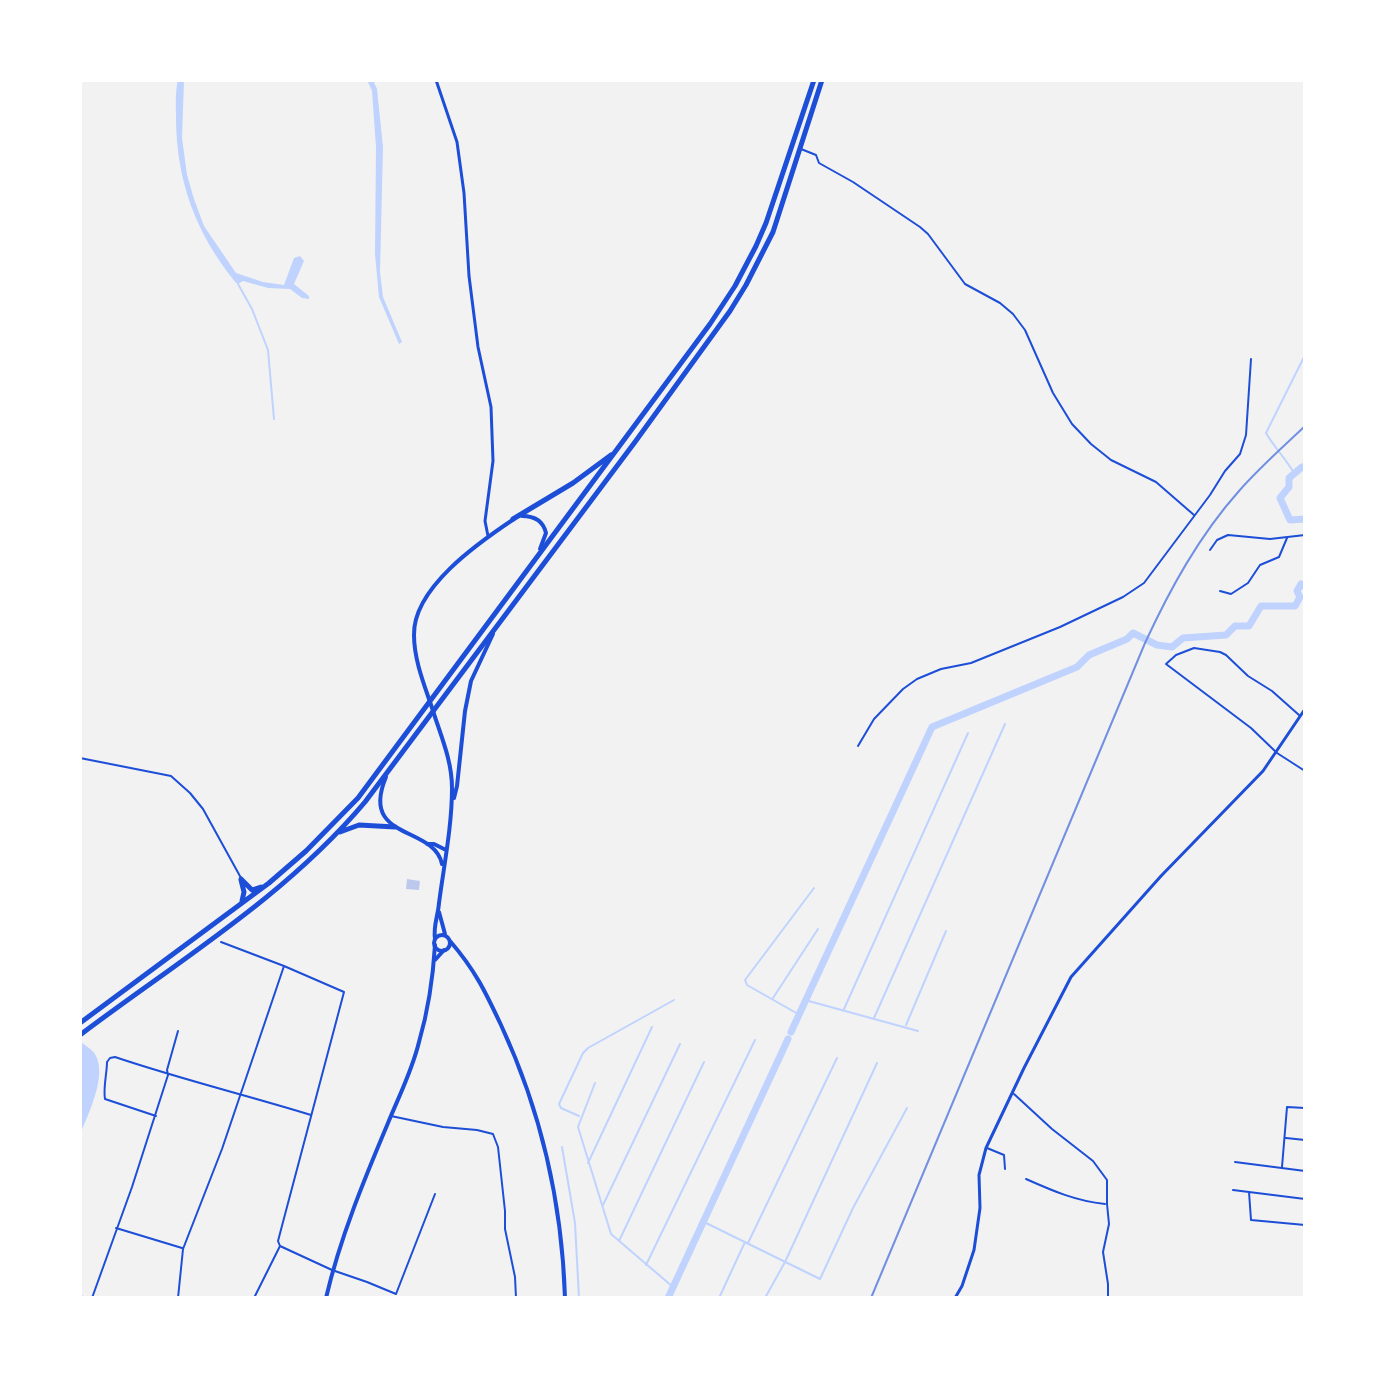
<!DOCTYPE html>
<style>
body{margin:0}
#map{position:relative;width:1385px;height:1378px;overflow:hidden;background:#f2f2f2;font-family:Lato,sans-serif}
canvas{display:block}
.frame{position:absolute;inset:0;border:82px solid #fff;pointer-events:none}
</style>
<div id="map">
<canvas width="1385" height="1378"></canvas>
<div class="frame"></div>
</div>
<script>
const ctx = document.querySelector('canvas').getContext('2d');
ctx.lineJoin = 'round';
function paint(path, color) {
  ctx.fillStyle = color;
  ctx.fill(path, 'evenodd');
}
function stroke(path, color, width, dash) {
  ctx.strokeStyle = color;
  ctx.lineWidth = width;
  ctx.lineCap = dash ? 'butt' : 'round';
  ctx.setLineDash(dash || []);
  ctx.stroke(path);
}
const water = new Path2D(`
 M178,80H184L182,138L187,175L194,199L204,226L236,273L263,282L284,285L294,258L300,256L304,261L294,284L309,296V299L302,298L290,289L268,288L243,281L238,284L236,283C196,234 176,181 176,117C176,105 175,92 178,80Z
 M367,80H373L377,89L383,147L380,272L383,297L402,342L399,344L379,297L375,254L376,147L372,91Z
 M80,1041C84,1045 92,1049 95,1054C108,1075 88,1114 80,1135Z`);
const stream = new Path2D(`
 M238,284L252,309L268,350L274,419
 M1294,473C1286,459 1274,447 1266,433L1305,355
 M773,998L818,929
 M805,1000L918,1031
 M844,1009L968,733
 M798,1014L747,985L745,980L814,888
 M874,1018L1005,724
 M906,1025L946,931
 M595,1083L578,1127L611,1234L673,1287
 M579,1116L561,1108L559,1104L583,1053L588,1048L674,1000
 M562,1147L575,1223L579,1298
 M588,1163L652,1027
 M603,1205L680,1044
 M704,1222L820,1279L853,1208L907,1108
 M619,1241L704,1062
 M748,1243L837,1058
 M646,1265L755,1040
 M719,1298L745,1242
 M765,1298L785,1262L877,1063`);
const river = new Path2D(`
 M1305,466L1302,467L1289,478V487L1280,498L1290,520L1305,519
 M791,1032L932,727L1077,667L1089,655L1127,639L1133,633L1157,645L1172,647L1183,638L1226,635L1235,626H1249L1261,606H1295L1300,597L1297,591L1301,584L1305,587
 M668,1298L788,1039`);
const building = new Path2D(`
 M407,879L420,881L419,890L406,889Z`);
const minor = new Path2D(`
 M801,149L816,155L819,163L853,182L920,227L928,234L965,284L1000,303L1013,314L1025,330L1053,393L1072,424L1091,444L1111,460L1156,482L1194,515
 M1210,550L1217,540L1228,535L1270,539L1305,535
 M1220,591L1231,594L1248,583L1260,565L1279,557L1287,538
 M1299,715L1272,691L1248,676L1226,655L1220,652L1194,648L1176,655L1166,664L1251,728L1277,753L1305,771
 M858,746L874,719L903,689L917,679L941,669L971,663L1060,627L1123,597L1144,583L1210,495L1225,471L1240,454L1246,435L1251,359
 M80,758L171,776L190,793L203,809L241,878
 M221,942L284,966L344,992L283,1222L278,1241L280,1246L254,1298
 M1014,1094L1052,1129L1093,1161L1107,1180V1204L1109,1224L1103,1252L1108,1284V1298
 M156,1116L105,1099C103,1088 107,1073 107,1062L110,1058L115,1057C180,1079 246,1095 311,1115
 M391,1116L443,1127L477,1130L493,1134L498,1147L505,1211V1229L515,1277L516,1298
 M1286,1138L1305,1140
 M987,1148L1004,1155L1005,1169
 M1235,1162L1305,1171
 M1282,1167L1287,1107L1305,1108
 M1026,1179C1053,1191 1076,1201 1105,1204
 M1233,1190L1305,1199
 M1249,1192L1251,1220L1305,1225
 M116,1228L182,1248
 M280,1246L332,1270L367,1282L396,1294L435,1194
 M80,1296L85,1298
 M92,1298L132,1187L168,1075L167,1070L178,1031
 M178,1298L183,1249L222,1149L284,966`);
const tertiary = new Path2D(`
 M436,80L457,142L464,193L469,276L478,347L491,407L493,461L485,521L488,536
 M955,1298L962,1286L974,1250L980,1208L979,1175L986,1148L1024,1068L1071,977L1161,876L1263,771L1305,709`);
const secondary = new Path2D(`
 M435,960L444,950
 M326,1298C340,1238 364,1180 388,1123C399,1096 412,1071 419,1042C428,1011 433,978 435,945`);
const primary = new Path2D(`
 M522,516C534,516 543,520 546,533L540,549
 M386,777C359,841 434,825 442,864
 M454,798L457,786L465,711L471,681L493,634
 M427,844H434L446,850
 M439,912L445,934
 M434 943a8 8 0 1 1 16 0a8 8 0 1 1-16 0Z
 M435,939C433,926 438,916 439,903C444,865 452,826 452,788C452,763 443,741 435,717C427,691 414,663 414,635C413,588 478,543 514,519
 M450,941C475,970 485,991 501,1025C541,1111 562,1203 565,1298`);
const trunk = new Path2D(`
 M513,519L573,483L611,455
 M340,832L359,825L395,827
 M241,879L252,890L261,887
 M241,880L244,892L242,901
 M80,1023L269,883L306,851L358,798L710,324L735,286L756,246L766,223L814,80
 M80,1035C178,961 285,897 365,802L635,442L730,311L746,285L773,232L822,80`);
const rail = new Path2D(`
 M871,1298L1145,643C1170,589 1199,536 1239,491C1259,468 1283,447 1305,426`);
paint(water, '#bfd3fe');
stroke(stream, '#bfd3fe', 2);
stroke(river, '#bfd3fe', 7);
paint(building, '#bdc9ec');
stroke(minor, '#1d4ed8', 2);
stroke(tertiary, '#1d4ed8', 3);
stroke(secondary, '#1d4ed8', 4);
stroke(primary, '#1d4ed8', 4);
stroke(trunk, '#1d4ed8', 5);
stroke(rail, '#7290e2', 2);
</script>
